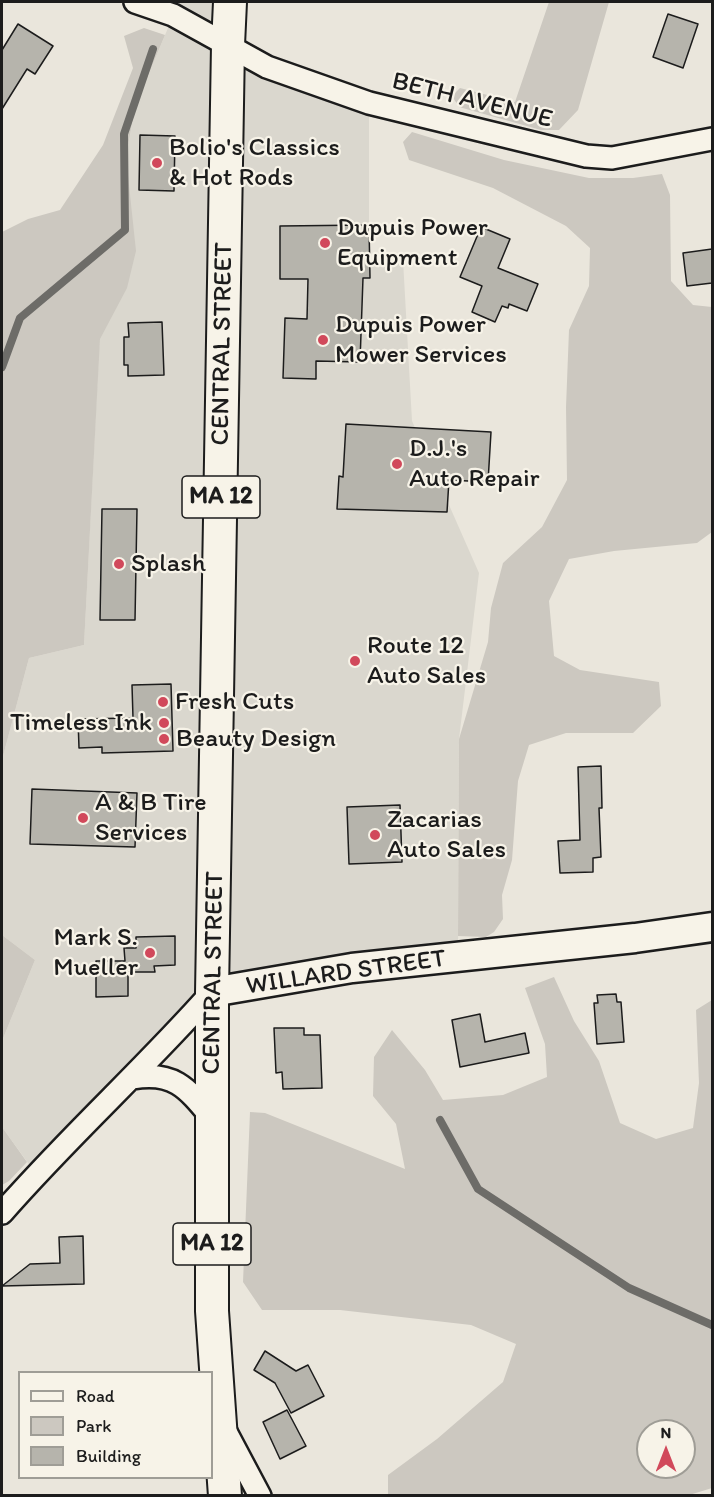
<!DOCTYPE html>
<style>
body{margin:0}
#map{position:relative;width:714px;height:1497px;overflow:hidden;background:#eae6dc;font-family:Itim,sans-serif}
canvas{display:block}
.frame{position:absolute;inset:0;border:3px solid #1c1c1c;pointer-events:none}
.legend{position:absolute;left:18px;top:1371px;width:195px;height:108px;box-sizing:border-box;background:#f7f3e8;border:2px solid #9f9d96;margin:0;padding:8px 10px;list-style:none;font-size:18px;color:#1c1c1c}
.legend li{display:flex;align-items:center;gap:12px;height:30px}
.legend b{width:30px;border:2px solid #9f9d96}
.north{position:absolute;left:636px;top:1419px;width:60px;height:60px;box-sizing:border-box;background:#f7f3e8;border:2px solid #9f9d96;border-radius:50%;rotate:0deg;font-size:16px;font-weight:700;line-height:24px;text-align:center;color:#1c1c1c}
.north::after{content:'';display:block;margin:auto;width:21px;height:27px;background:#d1495b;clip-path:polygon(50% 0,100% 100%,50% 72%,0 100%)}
</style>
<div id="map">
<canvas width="714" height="1497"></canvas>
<div class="frame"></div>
<ul class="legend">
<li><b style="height:8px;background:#f7f3e8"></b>Road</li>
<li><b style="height:16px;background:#ccc8c0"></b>Park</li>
<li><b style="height:16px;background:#b6b4ac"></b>Building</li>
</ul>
<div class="north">N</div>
</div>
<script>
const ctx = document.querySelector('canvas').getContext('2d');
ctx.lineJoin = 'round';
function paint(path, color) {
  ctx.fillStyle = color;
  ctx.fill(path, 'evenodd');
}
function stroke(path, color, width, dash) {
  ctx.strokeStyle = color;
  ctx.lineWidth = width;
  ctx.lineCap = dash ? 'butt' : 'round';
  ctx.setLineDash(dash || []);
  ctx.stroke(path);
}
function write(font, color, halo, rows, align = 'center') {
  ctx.font = font + ' Itim,sans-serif';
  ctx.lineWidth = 4.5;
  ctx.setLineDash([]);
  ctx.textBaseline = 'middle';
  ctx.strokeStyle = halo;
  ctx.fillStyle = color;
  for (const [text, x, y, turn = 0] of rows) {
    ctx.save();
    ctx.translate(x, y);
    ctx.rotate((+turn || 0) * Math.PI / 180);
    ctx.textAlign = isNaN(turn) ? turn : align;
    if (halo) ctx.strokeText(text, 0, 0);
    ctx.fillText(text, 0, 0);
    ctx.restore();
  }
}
const built = new Path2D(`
 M135,2H230L228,45L369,103V260H403L412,421L479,573L459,739L458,956L212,992L36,1174L2,1127V1041L35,960L2,935V760L29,658L84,645L102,291L135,107L173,16Z`);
const green = new Path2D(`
 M549,2H609L578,110L559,130H541L459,107L452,96L460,88L515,102Z
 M144,28L165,35L135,107L126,157L136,251L127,288L100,339L84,645L29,658L2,760V232L28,219L60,210L103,145L133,68L124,36Z
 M412,132L504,160L589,178H633L662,174L670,195L671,281L693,305L712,307V532L697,543L614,551L569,559L549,601L554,656L580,670L659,682L661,706L633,733H566L529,745L518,781L512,860L502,895L503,919L494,932L486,937L458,936L459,739L488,642L491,608L503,563L542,527L567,480L566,407L569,330L589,286L590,248L566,226L493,188L409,160L403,142Z
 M2,935L35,960L2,1041Z
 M554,977L574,1021L599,1061L620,1123L656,1139L693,1128L699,1083L696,1010L712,1000V1488L686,1496L388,1495V1475L437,1439L503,1382L516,1344L471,1325L340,1310H262L243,1282L250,1112L265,1113L405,1169L396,1124L373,1096L374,1057L392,1030L425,1070L443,1100L503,1095L547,1077L545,1044L525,988ZM648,1431H684V1467H648Z
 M2,1127L27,1162L9,1181L2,1185Z`);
const stream = new Path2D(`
 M2,367L20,318L125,230L124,134L153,49
 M440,1120L478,1189L629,1288L712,1325`);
const building = new Path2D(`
 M668,14L698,24L683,68L653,57Z
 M18,24L53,46L35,74L27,69L2,109V50Z
 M140,135L175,136L174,191L139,190Z
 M369,225L370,278H363L360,362L316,361V379L283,378L285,318L307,319L308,279H280V226Z
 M481,227L510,239L498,268L538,284L527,311L509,304L508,308L502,306L495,322L472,312L482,286L460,277Z
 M712,249V283L687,286L683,253Z
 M162,322L164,375L128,376V365H124V337H129L128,323Z
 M346,424L491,432L488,482L449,480L447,512L337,509L339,476L343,477Z
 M102,509H137L135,620H100Z
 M171,684L173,751L102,753V747L79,748L78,719L133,718L132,685Z
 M601,766L602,808H599L601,857L593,858V872L560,873L558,841L580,840L578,767Z
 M32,789L137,793L135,847L30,844Z
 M400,805L402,862L349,864L347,807Z
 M175,936V965L154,966L155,972H128V996L96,997V961H125L124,948H136V937Z
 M616,994L617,1002H621L624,1042L597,1044L594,1003H598L597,995Z
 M480,1014L485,1042L525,1033L529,1053L460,1067L452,1020Z
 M274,1028H304V1035H320L322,1088L283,1089L282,1072L276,1073Z
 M83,1236L84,1284L2,1286L30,1264L60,1263L59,1237Z
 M265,1351L296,1371L308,1365L324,1396L291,1413L275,1383L254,1370Z
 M287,1410L306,1446L280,1459L263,1422Z`);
const street = new Path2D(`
 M135,2L173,15L267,67L369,103L586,156L612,158L712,139
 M133,1078C174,1071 187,1088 212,1118
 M2,1213C69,1136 145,1068 212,992
 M225,1430L260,1496`);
const secondary = new Path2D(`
 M212,992L352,968L635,938L712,927`);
const primary = new Path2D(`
 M225,1496L212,1311V992L228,45L230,2`);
const markers = [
 [157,163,6,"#d1495b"],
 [325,243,6,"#d1495b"],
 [323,340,6,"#d1495b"],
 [397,464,6,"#d1495b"],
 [119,564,6,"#d1495b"],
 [355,661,6,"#d1495b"],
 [163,702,6,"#d1495b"],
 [164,723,6,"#d1495b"],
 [164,739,6,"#d1495b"],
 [83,818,6,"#d1495b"],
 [375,835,6,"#d1495b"],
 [150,953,6,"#d1495b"]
];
const shields = [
 [221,497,78],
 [212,1244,78]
];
const shieldNames = [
 ["MA 12",221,497],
 ["MA 12",212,1244]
];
const streetNames = [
 ["BETH AVENUE",472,101,14],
 ["CENTRAL STREET",223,344,-89],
 ["CENTRAL STREET",214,973,-89],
 ["WILLARD STREET",346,973,-8]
];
const poiNames = [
 ["Bolio's Classics",169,148],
 ["& Hot Rods",169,178],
 ["Dupuis Power",337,228],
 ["Equipment",337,258],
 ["Dupuis Power",335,325],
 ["Mower Services",335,355],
 ["D.J.'s",409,449],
 ["Auto Repair",409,479],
 ["Splash",131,564],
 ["Route 12",367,646],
 ["Auto Sales",367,676],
 ["Fresh Cuts",175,702],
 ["Timeless Ink",152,723,"right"],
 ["Beauty Design",176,739],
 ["A & B Tire",95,803],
 ["Services",95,833],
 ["Zacarias",387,820],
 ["Auto Sales",387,850],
 ["Mark S.",138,938,"right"],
 ["Mueller",138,968,"right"]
];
paint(built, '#dad7ce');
paint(green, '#ccc8c0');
stroke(stream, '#6d6c68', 8);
paint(building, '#b6b4ac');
stroke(building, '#1c1c1c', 1.5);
stroke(street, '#1c1c1c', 26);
stroke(secondary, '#1c1c1c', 33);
stroke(primary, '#1c1c1c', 36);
stroke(street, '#f7f3e8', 21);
stroke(secondary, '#f7f3e8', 28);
stroke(primary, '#f7f3e8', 32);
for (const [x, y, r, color] of markers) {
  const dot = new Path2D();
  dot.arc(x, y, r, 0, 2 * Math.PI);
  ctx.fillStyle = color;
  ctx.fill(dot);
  stroke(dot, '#f7f3e8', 2);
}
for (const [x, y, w] of shields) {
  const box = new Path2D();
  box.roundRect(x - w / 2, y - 21, w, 42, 4.5);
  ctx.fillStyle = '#f7f3e8';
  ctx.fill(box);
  stroke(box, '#1c1c1c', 1.5);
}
write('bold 24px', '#1c1c1c', null, shieldNames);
write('26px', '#1c1c1c', '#f7f3e8', streetNames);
write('26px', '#1c1c1c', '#f7f3e8', poiNames, 'left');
</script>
